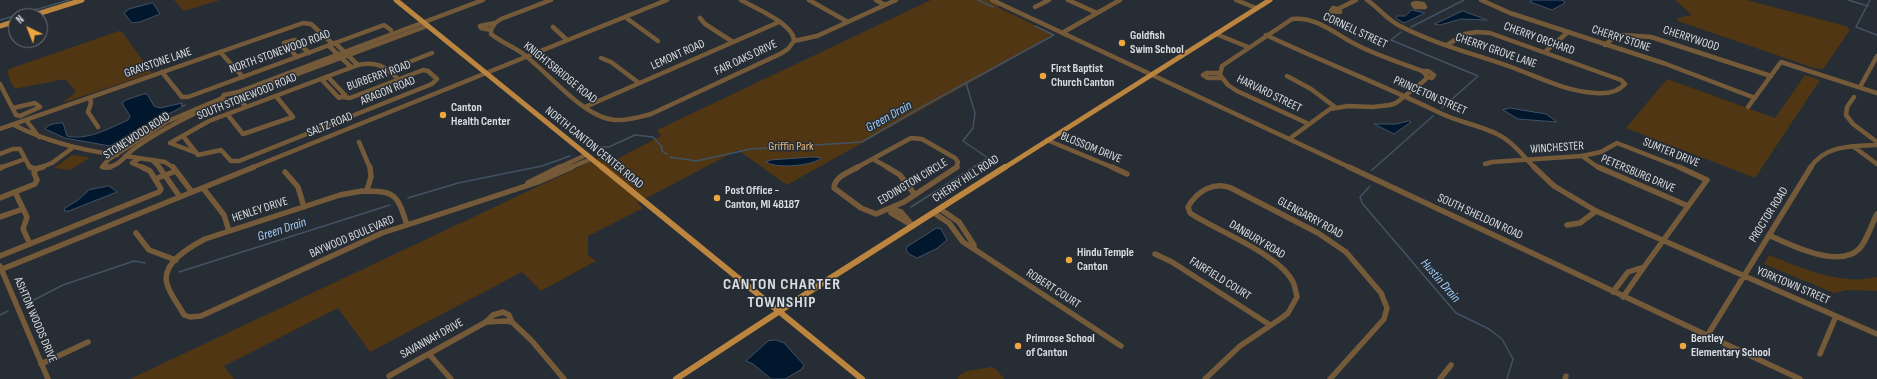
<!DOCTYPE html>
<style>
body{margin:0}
#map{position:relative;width:1877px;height:379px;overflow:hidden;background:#272d34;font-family:"Sofia Sans Condensed",sans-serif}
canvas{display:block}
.north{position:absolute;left:8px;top:8px;width:40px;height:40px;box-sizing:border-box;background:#272d34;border:1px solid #6e737a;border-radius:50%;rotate:317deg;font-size:11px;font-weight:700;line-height:16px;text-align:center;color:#d9dde2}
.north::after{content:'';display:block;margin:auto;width:14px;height:18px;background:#f0a63f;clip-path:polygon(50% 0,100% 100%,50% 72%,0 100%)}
</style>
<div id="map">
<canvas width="1877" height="379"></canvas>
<div class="north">N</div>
</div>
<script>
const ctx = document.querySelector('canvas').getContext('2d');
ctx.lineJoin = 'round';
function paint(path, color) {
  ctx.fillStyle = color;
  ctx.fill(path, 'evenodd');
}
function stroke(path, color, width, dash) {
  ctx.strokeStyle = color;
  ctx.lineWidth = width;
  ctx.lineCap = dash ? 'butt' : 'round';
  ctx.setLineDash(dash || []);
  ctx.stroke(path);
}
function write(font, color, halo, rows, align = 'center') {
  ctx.font = font + ' "Sofia Sans Condensed",sans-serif';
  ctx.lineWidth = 3;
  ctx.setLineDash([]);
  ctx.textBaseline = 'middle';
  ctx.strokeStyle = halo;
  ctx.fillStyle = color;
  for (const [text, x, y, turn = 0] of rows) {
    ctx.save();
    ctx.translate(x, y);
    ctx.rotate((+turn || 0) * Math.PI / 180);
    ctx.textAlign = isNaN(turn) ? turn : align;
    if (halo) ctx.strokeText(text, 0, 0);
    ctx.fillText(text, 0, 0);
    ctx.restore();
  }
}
const green = new Path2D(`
 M174,0H220L184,11Z
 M931,0H988L999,5L997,7L1055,35L787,185L738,150L637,203L643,208L588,236V255L596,261L541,291L522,272L370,352L338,308L224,366L234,379H130L607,154L617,159L661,136L657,130Z
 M1675,0H1746L1846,26L1850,30L1823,69L1814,68L1678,21L1677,18L1692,15Z
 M119,31L122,32L152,73L62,103L76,92L65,79L19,88H15L12,85L7,71L12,68Z
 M1805,75L1820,80L1755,178L1626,128L1667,79L1775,118Z
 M72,155L88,157V159L70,170L54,168Z
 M1769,255C1801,268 1842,286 1877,277V291L1848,290L1834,293L1764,264Z
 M992,367L997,370L1004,379H958V376L967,371Z`);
const water = new Path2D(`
 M1533,0H1562L1565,3L1552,10L1530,2Z
 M153,3L160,14L140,22L132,23L124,13L129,9Z
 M1412,10L1425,13L1404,23L1396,18L1397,16H1405Z
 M1463,11L1487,20L1461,19L1440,25L1435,24Z
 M144,94H147L154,106L160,108L182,103L181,106L186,105L147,125L110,146L65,138L45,129C48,124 57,123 63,123L67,136C87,141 110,128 128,120L130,116L122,103L126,100Z
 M1510,108L1546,114L1557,122L1518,119L1503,110Z
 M1409,121L1411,122L1394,134L1374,124H1396Z
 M814,157L821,158C813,166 776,169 766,162L771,160Z
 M109,186L117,192L69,211H64L65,208L78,200L89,190Z
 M937,228L941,229L947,240L936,249L917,258L909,254L906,250L907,247Z
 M776,340L784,343L804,365L802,369L785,379H771L753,364L746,361L768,341Z`);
const stream = new Path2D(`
 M978,0L993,7
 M1848,0L1868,6
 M1870,0L1856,27L1877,35
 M0,20L69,0
 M1411,27L1464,0
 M1401,32L1391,40L1478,76L1442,108
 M595,147H609L635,135L653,137L662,147V151L667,154
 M670,157L696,161L751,149L862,142L920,108L1054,35L1035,26
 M1372,170L1433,116
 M1370,186L1360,197L1362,203L1456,313L1489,329L1502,339L1513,359L1507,379
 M408,198L458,183L542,166L570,156
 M911,207L988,158L963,141L973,128L975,113L966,83
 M179,272L390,205
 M26,304L63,285L134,261L145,263
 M0,315L8,311`);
const minorFar1 = new Path2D(`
 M741,0C755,8 794,24 794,41
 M809,0L848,22
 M876,0L885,5
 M992,0L1351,168
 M1068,0L1097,13
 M1236,0L1256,8
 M1367,0C1379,8 1387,20 1400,26C1435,44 1474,54 1511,67C1538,77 1565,91 1595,93C1606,94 1617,93 1625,84L1621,80L1490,33L1477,32L1465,34L1447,45
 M1481,0L1510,13L1666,64L1755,98
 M1416,3L1423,4L1425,7H1415L1413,4Z
 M1035,7L1049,0
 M1333,8L1338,9L1340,12L1331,11Z
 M1338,9L1356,0
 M625,17L658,41
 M700,18L705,24L733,42
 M553,27L567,40
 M491,30V34C501,42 512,46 522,53C547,71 583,118 615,120C627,121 639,117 651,114L780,54L788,49L794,41L817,36L896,0
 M491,30L495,23L501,19L551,0
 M491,30L481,28L480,26L495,23
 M1062,33L1120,0
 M1216,34L1248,47
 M1266,35C1323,62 1383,85 1440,113C1458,122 1479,125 1497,134C1512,141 1523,156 1535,168
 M335,43L358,65
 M1605,45L1613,38L1624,35L1651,37L1771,76
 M329,46L351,67
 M1546,51L1568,32
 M220,52L243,77
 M297,57L284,43L295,40L309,53
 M601,58L611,62L639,83
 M389,70L432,53
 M1422,71H1428L1434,75L1432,78L1427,77
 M162,72L182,97H188L384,25L391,30
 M1220,73H1206L1203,75L1208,78H1222
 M1287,76L1311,89L1335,107
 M328,77L345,95L339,98L322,80Z
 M0,84L16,115L20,116L40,107L35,103L13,108
 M1860,87L1877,56
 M238,92L483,0
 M238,92L241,95L232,101L221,100L224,95Z
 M241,95L427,26
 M1854,97L1847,107L1846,115L1853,124L1877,142
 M90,98L91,103L88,112L98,127
 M239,98L246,107
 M220,99L166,122L109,159L102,167C117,170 125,155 135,148C162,129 192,114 222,101
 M585,107L779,22
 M1748,107L1781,62L1877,93
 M227,114L243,134L293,117L276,96
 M26,120L39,137
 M14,125C47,142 80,150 117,155
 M0,129L303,23L311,24L333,44
 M183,136L198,155L221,150L231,161H239L432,84L437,79L428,71L423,70L350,98L343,97
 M1289,139L1330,109L1348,106L1373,107L1390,105L1396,103L1425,80L1427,76L1422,71C1401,63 1379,56 1359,46C1337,36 1318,16 1292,19L1222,66L1220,75L1228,85L1237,91L1309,124
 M1047,140L1114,168
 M359,142L370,168
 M1854,147L1877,164
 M194,152L170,143L209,121L358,65C376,61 385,66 398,79
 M0,154L13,149H20L30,168H32
 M125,156L165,162L174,168
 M1582,156L1599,168
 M140,158L132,163L144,168
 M873,159L889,168
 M152,160L160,168
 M1485,164L1492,162L1582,156L1601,152L1617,143L1681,168
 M0,168L25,159
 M39,168L52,163L71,149
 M251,168L667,0
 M558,168L586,155
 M569,168L591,159
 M856,168L911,138L922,139L955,158L958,162L956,168
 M1810,168C1825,145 1852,146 1877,145`);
const minor = new Path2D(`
 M30,167L35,169L43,167
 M104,167H110
 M159,167L180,197
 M173,167L192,192
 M858,167C849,172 834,177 834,188L861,208L876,214L904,202L957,167
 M887,167L900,175L915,195
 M1112,167L1127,174
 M1349,167L1800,379
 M1534,167L1554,186L1596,211L1877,334
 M1598,167L1688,206
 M0,168L2,167
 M285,172L298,187L304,207
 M155,179L176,171
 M528,183L560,167
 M203,188L224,215L229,231
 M367,190L371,177L370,167
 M362,191C396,191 397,194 407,225L382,233L201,316L190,317L184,315C179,305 170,295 167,284C161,263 190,247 205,239L340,195Z
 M15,192L27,217L23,229L30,244
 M0,198L35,184L37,180L34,173L36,169
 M891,209L901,212L913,226L891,213Z
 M934,213L949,223L963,242L974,249V245L959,222L940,209
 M0,217L23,209
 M407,225L538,182L572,167
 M1567,225L1580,223L1596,211
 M136,233L149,250L176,260
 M1769,235C1790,245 1839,269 1859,249C1867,241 1871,225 1877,214
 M974,249L1121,346
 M1155,254L1172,262L1270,325
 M0,256L159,192L161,189L150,171L142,167
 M0,266L48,379
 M1644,267L1707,180L1679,167
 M0,270L254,167
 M1613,292L1628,272L1644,267L1623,297
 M486,322L493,315L503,312L509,315L512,322
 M1707,336L1811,167
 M429,354L451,379
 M1820,354L1836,316
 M41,364L88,342
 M389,376L486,322L505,321L512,322L532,341L564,379
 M1205,379L1240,346L1283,317L1288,313L1297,297C1296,293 1295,286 1293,282C1279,254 1217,231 1190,213L1188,207C1197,191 1214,181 1231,188L1318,233L1346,252L1381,293L1387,308L1384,319L1330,379
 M1440,379L1451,365
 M1565,379L1566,376`);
const majorFar1 = new Path2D(`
 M396,0L603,168
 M31,16L82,0
 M0,26L16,21
 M1004,168L1270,0`);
const major = new Path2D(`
 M602,167L862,379
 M676,379L818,286L1005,167`);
const markers = [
 [1122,43,4,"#f0a63f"],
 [1043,76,4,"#f0a63f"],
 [443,115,4,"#f0a63f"],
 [717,198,4,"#f0a63f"],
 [1069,260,4,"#f0a63f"],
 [1018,346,4,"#f0a63f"],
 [1683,346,4,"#f0a63f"]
];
const streetNames = [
 ["CORNELL STREET",1355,31,25],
 ["CHERRY ORCHARD",1539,39,20],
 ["CHERRY STONE",1621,39,18],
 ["CHERRYWOOD",1691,39,18],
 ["CHERRY GROVE LANE",1496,51,19],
 ["NORTH STONEWOOD ROAD",280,52,-20],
 ["LEMONT ROAD",678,55,-24],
 ["FAIR OAKS DRIVE",746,58,-25],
 ["GRAYSTONE LANE",158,63,-19],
 ["KNIGHTSBRIDGE ROAD",560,73,39],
 ["BURBERRY ROAD",379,76,-20],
 ["ARAGON ROAD",388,91,-22],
 ["HARVARD STREET",1269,94,26],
 ["PRINCETON STREET",1430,96,24],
 ["SOUTH STONEWOOD ROAD",247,97,-22],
 ["SALTZ ROAD",330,125,-22],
 ["STONEWOOD ROAD",137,136,-33],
 ["NORTH CANTON CENTER ROAD",594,148,39],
 ["BLOSSOM DRIVE",1091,148,22],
 ["WINCHESTER",1557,148,-4],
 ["SUMTER DRIVE",1671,153,22],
 ["PETERSBURG DRIVE",1638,174,23],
 ["CHERRY HILL ROAD",966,179,-33],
 ["EDDINGTON CIRCLE",913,182,-31],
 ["HENLEY DRIVE",260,210,-18],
 ["PROCTOR ROAD",1769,215,-58],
 ["SOUTH SHELDON ROAD",1480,217,25],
 ["GLENGARRY ROAD",1310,218,29],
 ["BAYWOOD BOULEVARD",352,237,-23],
 ["DANBURY ROAD",1257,240,31],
 ["FAIRFIELD COURT",1220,279,32],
 ["YORKTOWN STREET",1793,286,23],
 ["ROBERT COURT",1053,289,33],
 ["ASHTON WOODS DRIVE",35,320,67],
 ["SAVANNAH DRIVE",432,339,-29]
];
const poiNames = [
 ["Goldfish",1130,36],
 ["Swim School",1130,50],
 ["First Baptist",1051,69],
 ["Church Canton",1051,83],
 ["Canton",451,108],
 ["Health Center",451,122],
 ["Post Office -",725,191],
 ["Canton, MI 48187",725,205],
 ["Hindu Temple",1077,253],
 ["Canton",1077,267],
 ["Primrose School",1026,339],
 ["of Canton",1026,353],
 ["Bentley",1691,339],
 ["Elementary School",1691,353]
];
const parkNames = [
 ["Griffin Park",791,147]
];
const waterNames = [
 ["Green Drain",889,117,-29],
 ["Green Drain",282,230,-18],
 ["Hustin Drain",1440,281,49]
];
const districtNames = [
 ["CANTON CHARTER",782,285],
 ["TOWNSHIP",782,303]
];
paint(green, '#513613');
paint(water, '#01172e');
stroke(water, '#425264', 1);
stroke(stream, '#425264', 1.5);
stroke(minorFar1, '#755a3a', 4.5);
stroke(minor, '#755a3a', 5.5);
stroke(majorFar1, '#bc853f', 5);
stroke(major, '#bc853f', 6);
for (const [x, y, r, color] of markers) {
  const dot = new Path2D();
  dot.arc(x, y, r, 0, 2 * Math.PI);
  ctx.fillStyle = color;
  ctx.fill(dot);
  stroke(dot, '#272d34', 1.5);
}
write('12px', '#d9dde2', '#272d34', streetNames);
write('bold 12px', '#d9dde2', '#272d34', poiNames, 'left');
write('12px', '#eab778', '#272d34', parkNames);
write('italic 13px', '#a2cdfb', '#272d34', waterNames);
ctx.letterSpacing = '1px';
write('bold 16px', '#d9dde2', '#272d34', districtNames);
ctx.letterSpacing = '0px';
</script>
